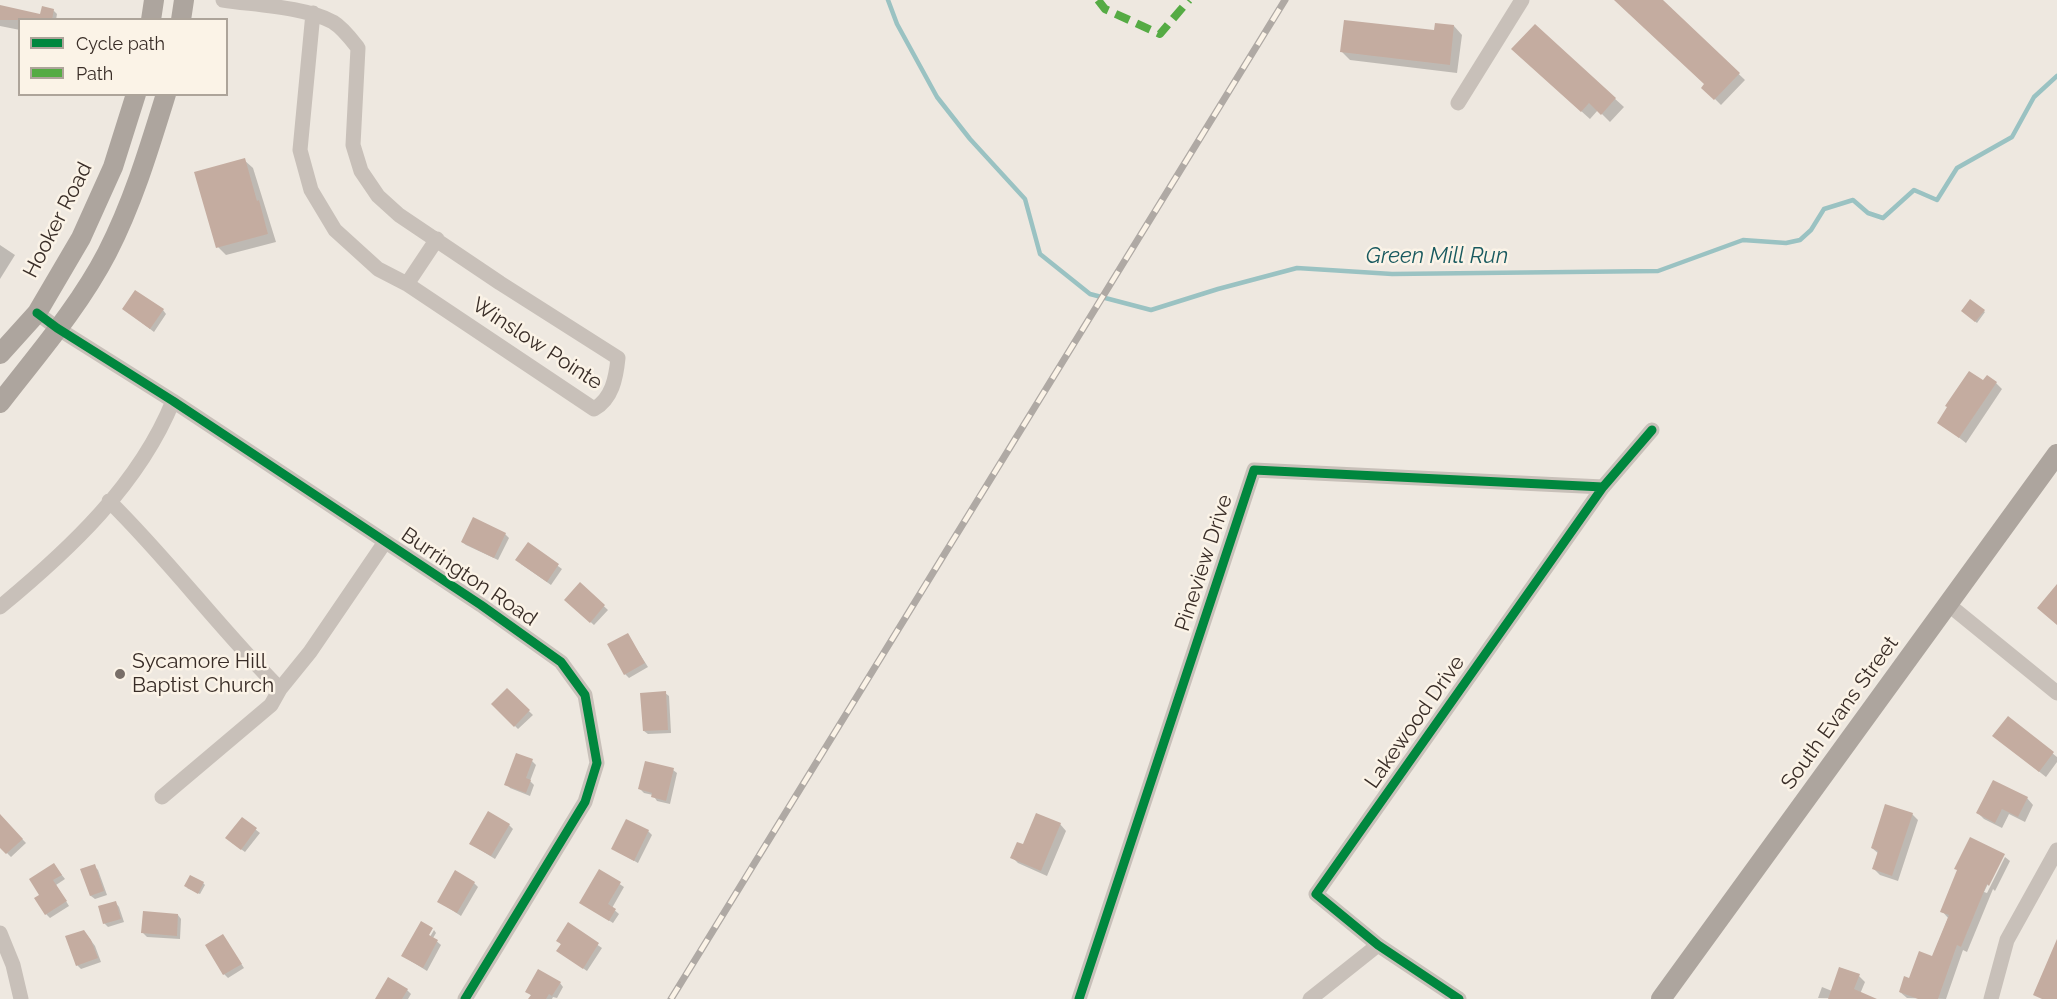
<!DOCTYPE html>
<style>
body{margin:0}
#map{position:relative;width:2057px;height:999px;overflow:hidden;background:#eee8e0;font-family:Raleway,sans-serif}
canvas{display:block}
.legend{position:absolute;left:18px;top:18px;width:210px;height:78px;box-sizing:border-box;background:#fbf3e7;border:2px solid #ada49a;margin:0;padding:8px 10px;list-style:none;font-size:18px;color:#392d27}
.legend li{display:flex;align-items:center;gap:12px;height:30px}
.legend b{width:30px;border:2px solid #ada49a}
</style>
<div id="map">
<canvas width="2057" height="999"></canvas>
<ul class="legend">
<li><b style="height:8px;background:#00873e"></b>Cycle path</li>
<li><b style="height:8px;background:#55ab44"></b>Path</li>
</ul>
</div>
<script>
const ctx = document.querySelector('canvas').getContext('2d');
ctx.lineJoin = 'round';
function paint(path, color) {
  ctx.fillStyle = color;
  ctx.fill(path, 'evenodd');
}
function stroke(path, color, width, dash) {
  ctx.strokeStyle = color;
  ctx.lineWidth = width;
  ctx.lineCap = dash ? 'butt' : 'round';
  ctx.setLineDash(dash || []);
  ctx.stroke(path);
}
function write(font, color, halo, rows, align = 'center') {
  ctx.font = font + ' Raleway,sans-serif';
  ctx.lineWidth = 5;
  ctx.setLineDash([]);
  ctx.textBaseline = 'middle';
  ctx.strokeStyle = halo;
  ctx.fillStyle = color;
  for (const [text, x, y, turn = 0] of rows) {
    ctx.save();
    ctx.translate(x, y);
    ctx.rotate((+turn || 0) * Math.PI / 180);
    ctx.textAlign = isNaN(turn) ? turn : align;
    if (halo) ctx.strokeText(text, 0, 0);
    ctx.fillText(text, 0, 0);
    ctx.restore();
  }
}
const shadow = new Path2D(`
 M1615,0H1661L1745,80L1721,105L1703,87L1706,84Z
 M0,6L41,15L53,10L57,14L56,20H20V30L0,26Z
 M1454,26L1462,35L1457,73L1350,60L1342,52Z
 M1535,26L1624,107L1610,122L1598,110L1590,119L1522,58Z
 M244,160L253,168L276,242L226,255L218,247Z
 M0,245L15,255L0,279Z
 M1971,301L1985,312L1977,323L1963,311Z
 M124,309L163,310L166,314L154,332Z
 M1984,382L1996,383L2002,389L1966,443L1939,422Z
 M505,534L509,538L498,560L466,545L462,542Z
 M528,544L562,569L551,585L521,564Z
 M580,584L608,610L594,625L566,600Z
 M627,634L648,667L629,678L625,674Z
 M507,690L533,715L518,729L493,704Z
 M665,693L669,696L671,733L648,734L644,731Z
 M2008,718L2057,757V762L2046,777L2000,741Z
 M517,755L532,761L536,765L530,781L534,785L530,796L510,788L506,784Z
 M673,770L677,773L670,804L657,801L653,795L644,793L640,789Z
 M2027,798L2033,805L2025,822L2009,814L2002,828L1984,819L1978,813Z
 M1912,814L1918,820L1898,881L1880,875L1874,869L1879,854L1872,848Z
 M0,816L26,843L11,857L0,846Z
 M242,819L260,833L245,852L231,842Z
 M1060,824L1066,831L1047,876L1018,863L1012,857Z
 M509,825L513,829L495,859L471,844Z
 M648,831L652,835L638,863L613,849Z
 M2002,855L1984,892L1987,893L2005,857L2010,861L1995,891L1993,889L1967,952L1963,950L1946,999L1907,998L1900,992L1932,958L1948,918L1942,911Z
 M54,865L65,879L56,885L69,906L50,918L46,914L42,895Z
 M94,866L98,870L107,895L95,899L91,896L82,870Z
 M600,871L624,887L612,908L619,914L613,923L581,903Z
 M203,883L205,885L200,894L187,888Z
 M474,883L478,887L461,916L438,901Z
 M116,903L119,907L124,922L108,927L104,923Z
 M178,915L181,919L180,939L147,937L143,933Z
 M568,925L602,948L587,971L558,951L562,945L558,941Z
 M434,930L436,933L433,938L441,945L427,971L403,956L424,941L427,942Z
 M84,931L95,946L101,962L81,969L77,965Z
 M223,936L244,968L228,978L224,974Z
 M1859,976L1865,982L1860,994L1864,999L1818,998L1822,987L1832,991Z
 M560,983L563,987L557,998L553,997L552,999H530L532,996L527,991Z
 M407,990L411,994L408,999H376Z`);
const stream = new Path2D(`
 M888,0L897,24L937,97L970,139L1025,199L1040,254L1090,294L1151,310L1218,289L1297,268L1392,274L1658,271L1743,240L1786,243L1800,240L1811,230L1824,209L1853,200L1868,213L1883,218L1914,190L1937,200L1957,168L2012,137L2034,97L2057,76`);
const building = new Path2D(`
 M1614,0H1663L1740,73L1714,100L1701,88L1704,84Z
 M0,5L40,14L42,6L54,9L52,20H0Z
 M1344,20L1434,30L1435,23L1454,25L1450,65L1340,52Z
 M1535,24L1616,98L1601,115L1589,103L1581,112L1511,49Z
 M245,158L257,201L259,200L268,234L216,248L194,172Z
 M135,290L164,309L150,329L122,309Z
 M1970,299L1985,310L1975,322L1961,311Z
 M1969,371L1983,380L1987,375L1997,382L1959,438L1937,423L1947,407L1945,406Z
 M473,517L506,533L494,558L461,542Z
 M528,542L559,564L547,582L515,560Z
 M580,582L605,605L590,623L564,600Z
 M2057,584V625L2037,608Z
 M628,633L645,663L624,675L607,644Z
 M507,688L530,710L514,727L491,704Z
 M666,691L668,730L643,731L640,693Z
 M2008,716L2054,752L2039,772L1992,736Z
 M516,753L533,759L526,778L531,780L526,793L504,785Z
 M645,761L674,768L666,801L651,797L652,793L638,789Z
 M1993,780L2028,797L2018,817L2002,809L1995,823L1976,813Z
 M1885,804L1913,813L1892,876L1872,869L1878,851L1871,848Z
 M488,811L510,824L491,856L469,844Z
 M1036,813L1061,823L1041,871L1010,858L1017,842L1023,844Z
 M0,814L23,839L6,854L0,848Z
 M242,817L257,828L241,850L225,838Z
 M626,819L649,830L634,861L611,849Z
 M1970,837L2005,854L1989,886L1987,884L1961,947L1957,945L1938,999H1918L1899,992L1904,976L1909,978L1919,951L1932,956L1949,915L1940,912L1957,870L1954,869Z
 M54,863L62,875L53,880L67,901L45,915L34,898L39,895L29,879Z
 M95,864L104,891L90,896L80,869Z
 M599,869L621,882L608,904L616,909L609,921L579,903Z
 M455,870L475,882L457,913L437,902Z
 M190,875L204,882L198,894L184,886Z
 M116,901L121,919L103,924L98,906Z
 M143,911L178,914L177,936L141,933Z
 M421,921L433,928L429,935L438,940L423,968L401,956Z
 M568,922L599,943L583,969L556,951L561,944L556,941Z
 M84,930L91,940L98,958L76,966L65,936Z
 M223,934L242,964L223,975L205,945Z
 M2057,939V999H2042L2033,995Z
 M1839,967L1860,974L1854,989L1877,999H1828Z
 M538,969L561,982L552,996L549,994L546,999H528L531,995L525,992Z
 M388,977L408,989L402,999H375Z`);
const minor = new Path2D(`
 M223,0C255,5 305,7 333,22C343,28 351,39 358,48L353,145L361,171L378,196L399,215L500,283L618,358C616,378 612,399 594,409L407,284L378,269L335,230L311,190L300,150L313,13
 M1458,103L1522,0
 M407,284L437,239
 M37,313L57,328L173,401L481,605L561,662L585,695L597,763L585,802L465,999
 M109,501C170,561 220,629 280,689
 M1949,605L2057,693
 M0,607C69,550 139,485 173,401
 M162,797L271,705L280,689L310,652L385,542
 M0,933L13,965L21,999
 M1079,999L1254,470L1603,487
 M1310,999L1378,945
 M1459,999L1378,945L1316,894L1603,487L1652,430
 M1991,999L2007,940L2057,850`);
const major = new Path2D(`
 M151,20L154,0
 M181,20L184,0
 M0,354L37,313L81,238L113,167L136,94
 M0,403C37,355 79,307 107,253C133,202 149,149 166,94
 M1661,999L2057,454`);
const rail = new Path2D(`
 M671,999L1285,0`);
const quiet = new Path2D(`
 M1098,0L1105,9L1160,34L1189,0`);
const cycleway = new Path2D(`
 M37,313L57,328L173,401L481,605L561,662L585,695L597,763L585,802L465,999
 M1079,999L1254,470L1603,487
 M1459,999L1378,945L1316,894L1603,487L1652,430`);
const markers = [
 [120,674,6,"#786e68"]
];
const streetNames = [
 ["Hooker Road",58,220,-63],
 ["Winslow Pointe",537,344,33],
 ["Pineview Drive",1204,563,-72],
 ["Burrington Road",469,577,34],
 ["South Evans Street",1840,713,-54],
 ["Lakewood Drive",1415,722,-55]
];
const poiNames = [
 ["Sycamore Hill",132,662],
 ["Baptist Church",132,686]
];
const waterNames = [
 ["Green Mill Run",1437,256]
];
paint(shadow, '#0003');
stroke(stream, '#9ac2c2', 4.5);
paint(building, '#c4aca0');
stroke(minor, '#c8c0b9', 15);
stroke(major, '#ada59e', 20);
stroke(rail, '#afa9a4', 7);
stroke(rail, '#fbf3e7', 4.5, [14]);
stroke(quiet, '#55ab44', 8, [15, 8]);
stroke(cycleway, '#00873e', 9);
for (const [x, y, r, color] of markers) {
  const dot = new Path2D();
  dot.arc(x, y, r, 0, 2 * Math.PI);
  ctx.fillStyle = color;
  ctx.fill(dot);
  stroke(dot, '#fbf3e7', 2);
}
write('21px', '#392d27', '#fbf3e7', streetNames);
write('21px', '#392d27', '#fbf3e7', poiNames, 'left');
write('italic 22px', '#18595f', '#fbf3e7', waterNames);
</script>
